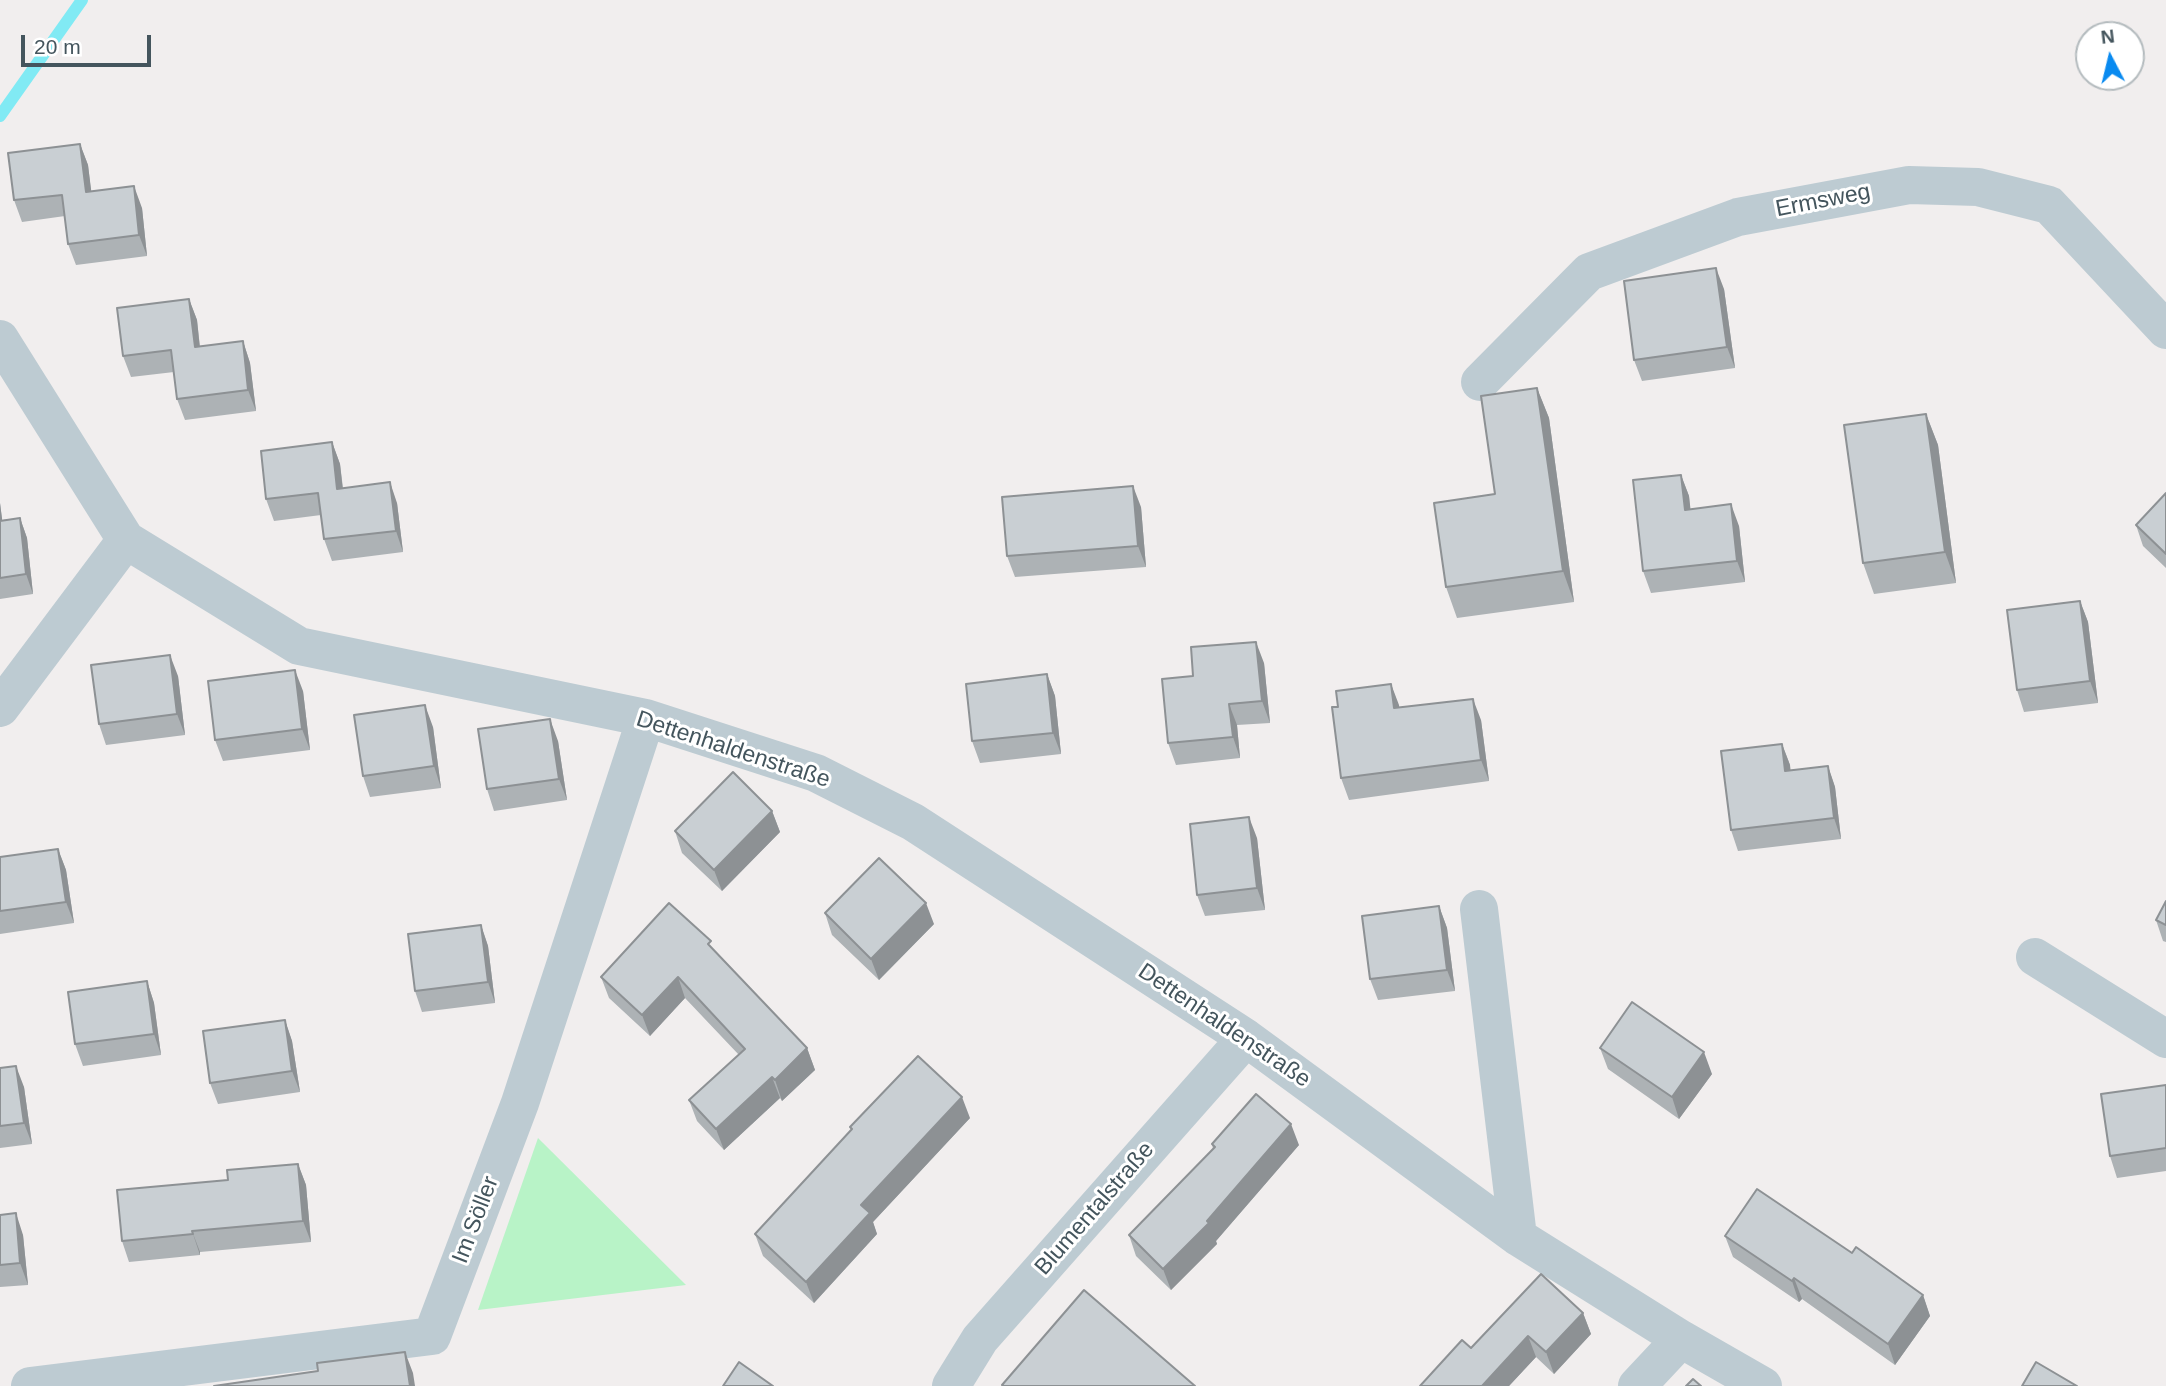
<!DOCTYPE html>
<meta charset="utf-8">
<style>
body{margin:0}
#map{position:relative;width:2166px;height:1386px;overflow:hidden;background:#f1eeee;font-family:Helvetica,sans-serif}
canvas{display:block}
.north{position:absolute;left:2075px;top:21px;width:70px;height:70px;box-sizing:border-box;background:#fff;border:2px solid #b4bbbe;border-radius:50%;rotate:353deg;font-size:19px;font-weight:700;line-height:28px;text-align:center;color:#44555d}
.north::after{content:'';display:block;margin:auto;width:24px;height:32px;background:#098af0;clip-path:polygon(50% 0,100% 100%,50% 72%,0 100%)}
.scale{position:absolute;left:21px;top:35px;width:130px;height:32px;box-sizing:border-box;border:4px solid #44555d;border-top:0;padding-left:9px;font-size:21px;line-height:24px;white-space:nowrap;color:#44555d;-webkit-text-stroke:5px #fff;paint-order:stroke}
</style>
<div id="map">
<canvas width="2166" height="1386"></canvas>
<div class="north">N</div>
<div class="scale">20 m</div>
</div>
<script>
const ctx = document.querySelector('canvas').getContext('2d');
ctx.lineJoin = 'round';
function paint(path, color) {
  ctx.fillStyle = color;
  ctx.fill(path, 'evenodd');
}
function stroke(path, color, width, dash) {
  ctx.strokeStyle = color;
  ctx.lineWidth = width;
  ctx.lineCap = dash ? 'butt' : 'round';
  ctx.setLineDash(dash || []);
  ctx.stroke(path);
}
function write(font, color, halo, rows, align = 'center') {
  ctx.font = font + ' Helvetica,sans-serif';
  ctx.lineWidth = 6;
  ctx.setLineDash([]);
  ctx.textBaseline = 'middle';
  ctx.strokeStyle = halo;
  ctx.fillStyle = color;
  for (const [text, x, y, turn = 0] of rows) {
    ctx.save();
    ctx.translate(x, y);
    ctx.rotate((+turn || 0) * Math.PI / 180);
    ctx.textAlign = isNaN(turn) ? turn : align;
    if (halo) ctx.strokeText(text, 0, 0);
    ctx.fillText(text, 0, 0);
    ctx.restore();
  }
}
const green = new Path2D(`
 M538,1138L686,1285L478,1310Z`);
const stream = new Path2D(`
 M0,116L82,0`);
const minor = new Path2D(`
 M0,339L126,540L299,646L646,718L816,773L913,822L1246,1038L1518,1237L1681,1339L1763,1386
 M1480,382L1589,272L1738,217L1909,185L1978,187L2049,205L2166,330
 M0,708L126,540
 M1479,909L1518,1237
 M2035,957L2166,1039
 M30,1386L432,1336L520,1103L646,718
 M951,1386L980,1339L1246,1038
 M1637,1386L1681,1339`);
const wall = new Path2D(`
 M80,144L88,165L91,191L142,208L147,256L76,265L68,244L65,216L22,222L14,200Z
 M1724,289L1735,368L1642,381L1634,360Z
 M189,299L197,320L200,347L243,341L250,363L256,411L185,420L177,399L174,372L131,377L123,356Z
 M1537,388L1549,418L1574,602L1457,618L1446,587L1495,494Z
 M1926,414L1938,445L1956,583L1874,594L1863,563Z
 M332,442L340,464L343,488L397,503L403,552L332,561L324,539L321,515L274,521L266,499Z
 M1681,475L1689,496L1690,509L1739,526L1745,582L1651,593L1643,571Z
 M2166,493V568L2143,546L2136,525Z
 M0,503L2,520L20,518L27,538L33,594L0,599Z
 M1141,507L1146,567L1015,577L1007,556Z
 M2080,601L2088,622L2098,703L2024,712L2017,690Z
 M1264,663L1270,723L1237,725L1240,758L1176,765L1168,743L1193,676Z
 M1047,674L1055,696L1061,754L980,763L972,741Z
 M178,676L185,735L106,745L99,724Z
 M1391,684L1399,708L1481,720L1489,781L1349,800L1341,778L1338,707Z
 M303,691L310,750L223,761L215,740Z
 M433,727L441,788L370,797L363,776Z
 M558,741L567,800L494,811L487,789Z
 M1782,744L1790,765V770L1828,766L1835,787L1841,839L1738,851L1731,830Z
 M772,811L780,832L722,891L682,853L675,831Z
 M1257,838L1265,910L1205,916L1197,895Z
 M58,849L66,870L74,923L0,934V857Z
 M2166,901V942L2163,941L2156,920Z
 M1439,906L1447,928L1455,991L1378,1000L1370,979Z
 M825,913L934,924L879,980L832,935Z
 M481,925L488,946L495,1003L422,1012L415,991Z
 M714,950L807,1048L815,1070L782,1101L780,1098L724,1150L697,1121L689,1100L739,1055L685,998L650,1036L609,998L601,977Z
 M147,981L154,1003L161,1055L83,1066L75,1044Z
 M285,1020L292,1041L300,1092L218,1104L210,1083Z
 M1600,1048L1712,1074L1679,1119L1608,1069Z
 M0,1068L24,1087L32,1144L0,1148Z
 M2166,1085V1171L2117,1178L2110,1156Z
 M970,1118L873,1222L877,1234L814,1303L763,1256L755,1234L851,1131L850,1127Z
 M1212,1144L1299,1145L1216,1241L1217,1244L1171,1290L1136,1256L1129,1235L1213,1149Z
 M298,1164L306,1185L311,1242L200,1252V1255L129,1262L122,1241L228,1180Z
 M0,1215L23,1235L28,1285L0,1287Z
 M1725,1236L1852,1253L1923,1295L1930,1316L1895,1365L1802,1299L1799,1302L1733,1257Z
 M1583,1313L1591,1334L1554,1374L1536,1357L1509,1386H1420L1471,1348Z`);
const shadedWall = new Path2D(`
 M80,144L88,165L94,213L86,192Z
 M134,186L142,208L147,256L139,235Z
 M1716,268L1724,289L1735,368L1727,347Z
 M189,299L197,320L202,369L195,347Z
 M243,341L250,363L256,411L248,390Z
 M1537,388L1549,418L1574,602L1563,571Z
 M1926,414L1938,445L1956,583L1945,552Z
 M332,442L340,464L345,510L337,489Z
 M1681,475L1689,496L1693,531L1685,510Z
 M390,482L397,503L403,552L396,531Z
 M1133,486L1141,507L1146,567L1138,546Z
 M0,503L5,541L0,528Z
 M1731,504L1739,526L1745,582L1737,561Z
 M20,518L27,538L33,594L26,574Z
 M2080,601L2088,622L2098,703L2090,681Z
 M1256,642L1264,663L1270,723L1262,701Z
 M170,655L178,676L185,735L177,714Z
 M295,670L303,691L310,750L302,729Z
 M1047,674L1055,696L1061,754L1053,733Z
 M1391,684L1399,705L1402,730L1394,708Z
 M1473,699L1481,720L1489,781L1481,760Z
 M1229,704L1237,725L1240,758L1233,737Z
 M425,705L433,727L441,788L434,766Z
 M550,719L558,741L567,800L559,779Z
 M1782,744L1790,765L1793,792L1785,771Z
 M1828,766L1835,787L1841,839L1834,818Z
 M772,811L780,832L722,891L714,870Z
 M1249,817L1257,838L1265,910L1257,888Z
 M58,849L66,870L74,923L66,902Z
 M926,903L934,924L879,980L871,959Z
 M1439,906L1447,928L1455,991L1447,970Z
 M481,925L488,946L495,1003L488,982Z
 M678,977L685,998L650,1036L642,1015Z
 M147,981L154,1003L161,1055L154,1034Z
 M285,1020L292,1041L300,1092L292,1071Z
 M807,1048L815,1070L782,1101L775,1080Z
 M1704,1052L1712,1074L1679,1119L1672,1097Z
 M16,1066L24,1087L32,1144L24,1123Z
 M772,1077L780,1098L724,1150L716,1129Z
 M962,1097L970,1118L873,1222L877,1234L814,1303L806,1282L861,1205Z
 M1291,1124L1299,1145L1216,1241L1217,1244L1171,1290L1163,1269L1207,1221Z
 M298,1164L306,1185L311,1242L303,1221Z
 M16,1213L23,1235L28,1285L20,1263Z
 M192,1231L200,1252V1255Z
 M1794,1278L1802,1299L1799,1302L1792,1281Z
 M1923,1295L1930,1316L1895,1365L1888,1344Z
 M1583,1313L1591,1334L1554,1374L1546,1352Z
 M1528,1336L1536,1357L1509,1386H1482Z
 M405,1352L413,1373L415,1386H410Z`);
const building = new Path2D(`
 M80,144L86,192L134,186L139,235L68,244L62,195L14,200L8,153Z
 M1716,268L1727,347L1634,360L1624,281Z
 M189,299L195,347L243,341L248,390L177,399L171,350L123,356L117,308Z
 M1537,388L1563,571L1446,587L1434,503L1495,494L1481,396Z
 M1926,414L1945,552L1863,563L1844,425Z
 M332,442L337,489L390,482L396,531L324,539L318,493L266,499L261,451Z
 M1681,475L1685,510L1731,504L1737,561L1643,571L1633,480Z
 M1133,486L1138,546L1007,556L1002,497Z
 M2166,493V554L2136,525Z
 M20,518L26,574L0,578V521Z
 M2080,601L2090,681L2017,690L2007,610Z
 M1256,642L1262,701L1229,704L1233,737L1168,743L1162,679L1193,676L1191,647Z
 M170,655L177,714L99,724L91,665Z
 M295,670L302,729L215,740L208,681Z
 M1047,674L1053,733L972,741L966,684Z
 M1391,684L1394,708L1473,699L1481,760L1341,778L1332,707H1338L1336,691Z
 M425,705L434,766L363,776L354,715Z
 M550,719L559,779L487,789L478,729Z
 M1782,744L1785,771L1828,766L1834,818L1731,830L1721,751Z
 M733,772L772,811L714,870L675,831Z
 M1249,817L1257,888L1197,895L1190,824Z
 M58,849L66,902L0,911V857Z
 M879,858L926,903L871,959L825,913Z
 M2166,901V925L2156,920Z
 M669,903L711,941L708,944L807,1048L775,1080L772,1077L716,1129L689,1100L745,1049L678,977L642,1015L601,977Z
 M1439,906L1447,970L1370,979L1362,916Z
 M481,925L488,982L415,991L408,934Z
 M147,981L154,1034L75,1044L68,992Z
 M1632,1002L1704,1052L1672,1097L1600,1048Z
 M285,1020L292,1071L210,1083L203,1031Z
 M918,1056L962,1097L861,1205L870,1213L806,1282L755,1234L852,1129L850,1127Z
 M16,1066L24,1123L0,1126V1068Z
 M2166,1085V1148L2110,1156L2101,1094Z
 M1256,1094L1291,1124L1207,1221L1209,1223L1163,1269L1129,1235L1215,1147L1212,1144Z
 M298,1164L303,1221L192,1231L193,1234L122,1241L117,1190L228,1180L227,1170Z
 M1757,1189L1852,1253L1856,1247L1923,1295L1888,1344L1794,1278L1792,1281L1725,1236Z
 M16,1213L20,1263L0,1265V1215Z
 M1541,1274L1583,1313L1546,1352L1528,1336L1482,1386H1420L1462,1340L1471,1348Z
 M1084,1290L1195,1386H1004L1002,1385Z
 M405,1352L410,1386H214L318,1371L317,1363Z
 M739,1362L773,1386H723Z
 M2036,1362L2077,1386H2022Z
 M1693,1379L1701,1386H1686Z`);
const streetNames = [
 ["Ermsweg",1823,201,-11],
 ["Dettenhaldenstraße",733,750,18],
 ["Dettenhaldenstraße",1224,1026,34],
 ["Blumentalstraße",1095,1209,-49],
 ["Im Söller",476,1220,-69]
];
paint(green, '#b8f3c7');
stroke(stream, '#81eaf4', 12);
stroke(minor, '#bdcbd2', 38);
paint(wall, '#adb2b5');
paint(shadedWall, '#8d9194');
paint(building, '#c9cfd3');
stroke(building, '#8d9194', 2);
write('23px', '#44555d', '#fff', streetNames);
</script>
